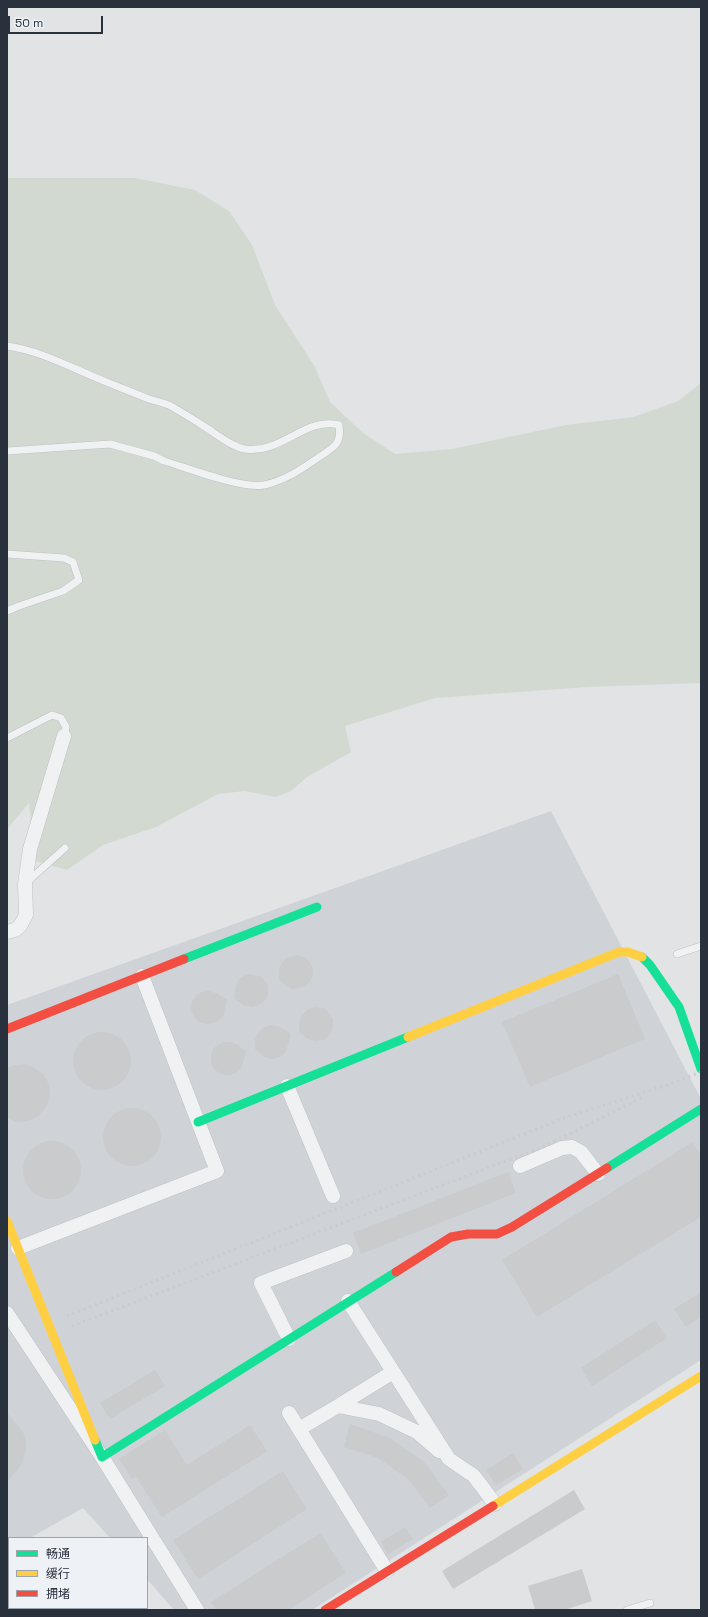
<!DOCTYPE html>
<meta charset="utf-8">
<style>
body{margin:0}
#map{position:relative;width:708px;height:1617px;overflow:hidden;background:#e1e3e5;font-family:"Space Grotesk","Noto Sans SC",sans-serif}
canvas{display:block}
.frame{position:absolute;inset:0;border:8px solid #29313d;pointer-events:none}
.legend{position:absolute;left:8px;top:1537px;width:140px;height:72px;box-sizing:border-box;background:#eef1f5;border:1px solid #9fa4ab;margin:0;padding:5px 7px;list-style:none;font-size:12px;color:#29313d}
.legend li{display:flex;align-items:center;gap:8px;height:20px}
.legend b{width:20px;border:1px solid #9fa4ab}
.scale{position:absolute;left:8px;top:16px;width:95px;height:18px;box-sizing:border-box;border:2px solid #29313d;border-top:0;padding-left:5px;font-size:12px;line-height:14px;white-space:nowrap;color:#29313d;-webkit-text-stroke:3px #eef1f5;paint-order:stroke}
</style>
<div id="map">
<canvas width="708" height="1617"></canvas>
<div class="frame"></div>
<ul class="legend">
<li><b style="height:5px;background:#16e098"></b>畅通</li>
<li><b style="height:5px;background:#ffcf43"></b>缓行</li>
<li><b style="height:5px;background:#f24e42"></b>拥堵</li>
</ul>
<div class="scale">50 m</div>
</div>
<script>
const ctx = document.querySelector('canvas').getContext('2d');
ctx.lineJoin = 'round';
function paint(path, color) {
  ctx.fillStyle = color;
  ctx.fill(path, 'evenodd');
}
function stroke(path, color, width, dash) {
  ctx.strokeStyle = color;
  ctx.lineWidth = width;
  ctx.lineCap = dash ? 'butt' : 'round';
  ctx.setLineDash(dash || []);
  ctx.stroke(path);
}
const built = new Path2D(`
 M551,811L701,1099V1360L312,1610H174L147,1579V1538H110L83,1508L30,1538H9V1550L7,1551V1005Z`);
const green = new Path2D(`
 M7,178H135L195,190L229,211L252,245L275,305L315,367L330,402L363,433L395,454L452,449L566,425L634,417L678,401L701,383V683L587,687L435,698L345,726L351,752L307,777L291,791L275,797L245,791L218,794L156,827L103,845L67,870L36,861L29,803L7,829Z
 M9,1593V1608H87L88,1610H7V1595Z`);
const building = new Path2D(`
 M298,955L304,957L309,961L313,969V975L310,981L304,987L292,989L286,986L279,979V969L282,963L286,958Z
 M249,974L259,976L268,984V994L266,999L261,1004L253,1007L243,1005L234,998L237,981L241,977Z
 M618,974L645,1039L530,1087L502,1022Z
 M208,991L216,993L227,1000L223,1017L216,1022L208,1024L202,1023L197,1020L193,1015L191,1009L192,1002L196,995L202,992Z
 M316,1007L323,1008L328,1012L333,1019V1025L332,1031L328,1037L323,1040L316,1041L308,1039L299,1032L300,1019L303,1014L308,1009Z
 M270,1025L278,1026L291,1034L286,1051L280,1057L272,1059L264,1057L255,1049V1039L258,1033L264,1027Z
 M73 1061a29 29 0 1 1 58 0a29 29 0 1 1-58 0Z
 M223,1042H230L236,1044L246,1051L242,1067L236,1073L230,1075H224L218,1072L213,1068L211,1062V1055L213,1049L218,1045Z
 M25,1064L35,1068L43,1074L49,1084L50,1098L45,1108L38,1116L28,1121L17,1122L7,1118V1068L14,1065Z
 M103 1137a29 29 0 1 1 58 0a29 29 0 1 1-58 0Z
 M23 1170a29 29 0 1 1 58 0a29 29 0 1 1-58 0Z
 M693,1142L701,1156V1217L537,1317L502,1260Z
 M508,1172L516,1193L361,1254L353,1233Z
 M701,1292V1317L686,1327L674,1309Z
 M655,1320L667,1338L592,1386L581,1368Z
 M155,1370L165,1386L110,1419L100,1403Z
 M7,1413L23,1432L26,1440V1449L24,1458L20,1467L7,1482Z
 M350,1424L390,1438L424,1462L449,1495L430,1508L408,1479L378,1458L344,1447Z
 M250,1425L267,1451L162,1517L136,1477L132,1479L119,1459L165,1430L187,1465Z
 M513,1453L523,1469L496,1485L486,1470Z
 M283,1471L307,1509L198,1579L173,1540Z
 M574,1490L585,1509L453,1589L442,1571Z
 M405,1527L413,1539L388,1554L381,1542Z
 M320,1533L346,1573L288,1610H216L211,1602Z
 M582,1569L592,1601L564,1610H535L528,1586Z`);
const lane = new Path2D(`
 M7,346C43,351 75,370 109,383C122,388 135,394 149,399C155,401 162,402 169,405C181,412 193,419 205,427C216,434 232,447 245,449C280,455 306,416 339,425C342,444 334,447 319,457C302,469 284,481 264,485C241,489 188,468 164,461L154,456L110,444L7,451
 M7,554L64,558L73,562L79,580L63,591L19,606L7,611
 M7,738L52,715L61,718L66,727L64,736
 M27,882L65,848
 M677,954L701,946
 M627,1610L650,1603`);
const street = new Path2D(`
 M7,932L15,930L20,926L26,915L25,884L30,849L64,736
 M287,1086L333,1196
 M520,1166L562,1148L572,1147L581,1152L598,1174
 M18,1248L217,1171L142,976
 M348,1301L449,1459L474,1476L495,1504
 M7,1313L102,1457L197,1610
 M289,1339L261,1283L346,1251
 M338,1406L393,1372
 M289,1413L387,1571
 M299,1429L338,1406L379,1414L417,1432L439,1451`);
const fast = new Path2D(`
 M642,957L650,965L679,1007L701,1069
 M184,959L317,907
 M198,1122L408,1037
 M607,1168L701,1109
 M95,1440L102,1457L396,1272`);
const slow = new Path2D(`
 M408,1037L619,952H628L642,957
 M7,1221L95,1440
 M493,1506L701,1376`);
const jam = new Path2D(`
 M7,1029L184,959
 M396,1272L451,1237L468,1234H497L512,1227L607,1168
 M325,1610L493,1506`);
const rail = new Path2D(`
 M67,1316L567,1117L670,1084L701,1072
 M72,1326L548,1145L645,1096`);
paint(built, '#cfd3d8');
paint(green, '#d2d9d1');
paint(building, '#c9cbcd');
stroke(lane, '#bfc1c3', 8);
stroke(street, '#bfc1c3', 15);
stroke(lane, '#f0f1f2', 7);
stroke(street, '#f0f1f2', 14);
stroke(fast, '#16e098', 9);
stroke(slow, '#ffcf43', 9);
stroke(jam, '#f24e42', 9);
stroke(rail, '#c9cbcd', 3, [2, 4]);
</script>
